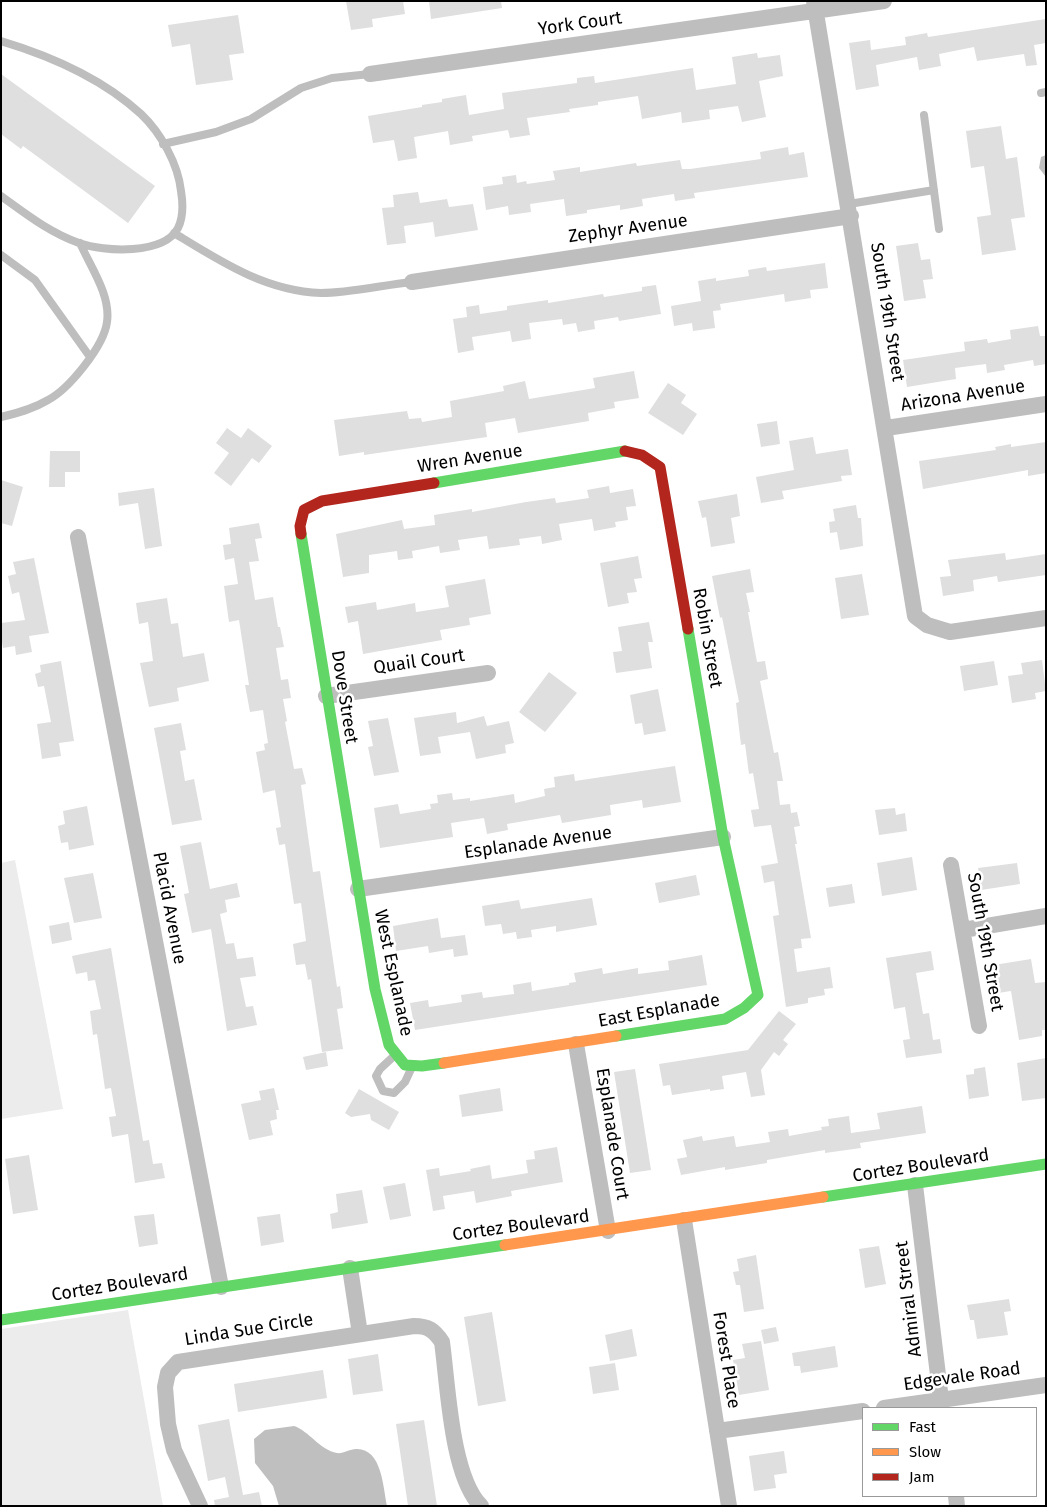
<!DOCTYPE html>
<style>
body{margin:0}
#map{position:relative;width:1047px;height:1507px;overflow:hidden;background:#fff;font-family:"Fira Sans",sans-serif}
canvas{display:block}
.frame{position:absolute;inset:0;border:2px solid #000;pointer-events:none}
.legend{position:absolute;left:862px;top:1407px;width:175px;height:90px;box-sizing:border-box;background:#fff;border:1px solid #999;margin:0;padding:6px 9px;list-style:none;font-size:15px;color:#000}
.legend li{display:flex;align-items:center;gap:10px;height:25px}
.legend b{width:25px;border:1px solid #999}
</style>
<div id="map">
<canvas width="1047" height="1507"></canvas>
<div class="frame"></div>
<ul class="legend">
<li><b style="height:6px;background:#63d668"></b>Fast</li>
<li><b style="height:6px;background:#ff974d"></b>Slow</li>
<li><b style="height:6px;background:#b3261e"></b>Jam</li>
</ul>
</div>
<script>
const ctx = document.querySelector('canvas').getContext('2d');
ctx.lineJoin = 'round';
function paint(path, color) {
  ctx.fillStyle = color;
  ctx.fill(path, 'evenodd');
}
function stroke(path, color, width, dash) {
  ctx.strokeStyle = color;
  ctx.lineWidth = width;
  ctx.lineCap = dash ? 'butt' : 'round';
  ctx.setLineDash(dash || []);
  ctx.stroke(path);
}
function write(font, color, halo, rows, align = 'center') {
  ctx.font = font + ' "Fira Sans",sans-serif';
  ctx.lineWidth = 5;
  ctx.setLineDash([]);
  ctx.textBaseline = 'middle';
  ctx.strokeStyle = halo;
  ctx.fillStyle = color;
  for (const [text, x, y, turn = 0] of rows) {
    ctx.save();
    ctx.translate(x, y);
    ctx.rotate((+turn || 0) * Math.PI / 180);
    ctx.textAlign = isNaN(turn) ? turn : align;
    if (halo) ctx.strokeText(text, 0, 0);
    ctx.fillText(text, 0, 0);
    ctx.restore();
  }
}
const green = new Path2D(`
 M15,860L63,1109L1,1119V863Z
 M128,1310L163,1506H1V1329Z`);
const water = new Path2D(`
 M1046,155V177L1039,168L1041,157Z
 M294,1426C309,1431 320,1450 337,1453C343,1454 350,1449 356,1449C382,1448 383,1487 387,1506H279L273,1486L255,1463L254,1439L265,1430Z`);
const building = new Path2D(`
 M346,1H403L405,14L372,19L373,27L351,30Z
 M429,1H501L502,8L431,19Z
 M238,15L244,53L229,55L233,80L196,85L190,44L172,47L168,25Z
 M1046,19V43L1034,45L1037,65L1026,66L1024,54L977,61L974,47L939,54L941,66L919,70L917,57L876,65L879,86L856,90L849,43L870,40L871,50L906,45L905,37L927,33L928,37Z
 M757,53L758,58L780,55L783,76L759,81L766,117L742,122L738,106L709,110L710,119L682,123L681,112L642,119L638,96L598,102V105L569,109L570,112L527,118L530,135L510,138L508,130L472,136L473,141L450,145L448,131L414,137L417,158L398,161L394,140L373,143L368,116L422,107V105L442,102V99L466,95L469,115L504,109L502,93L577,83V78L594,76L595,83L693,68L696,90L736,84L732,57Z
 M1,74L155,186L128,223L23,146L21,149L1,134Z
 M1001,126L1006,159L1017,157L1025,217L1011,219L1016,250L982,255L977,217L991,215L984,166L971,168L966,131Z
 M788,147L789,155L804,152L808,177L694,193L695,198L675,201L674,194L642,199L643,206L620,210V205L587,210V213L566,216L564,199L530,204L531,212L509,215L508,206L486,210L483,187L503,184L502,177L516,175L517,183L526,181L527,184L555,180L553,171L580,167V172L636,163L637,166L680,160L682,169H690L761,159L760,152Z
 M418,192L420,203L447,199L449,207L473,204L478,230L435,237L433,222L404,226L406,243L387,245L382,208L394,207L393,195Z
 M918,243L921,260L930,259L933,279L923,280L926,298L904,301L896,246Z
 M825,263L828,288L810,290L811,298L785,302L784,294L720,304L721,310L713,311L715,328L693,331L692,323L674,326L671,306L701,301L698,281L716,278V281L749,276L748,270L766,267L767,271Z
 M656,285L661,314L619,321L618,317L594,321L595,329L578,332L576,323L563,325L562,319L529,323L531,339L512,342L510,331L472,337L474,350L458,353L453,319L467,317L466,307L479,305L480,314L507,310V306L548,300V303L603,294L604,297L642,291V287Z
 M1038,326L1040,336H1046V364L1034,366L1033,360L1004,365L1005,370L987,373L986,364L955,368L956,379L907,387L903,360L965,351L964,342L987,339L988,343L1011,339L1010,330Z
 M634,371L639,398L614,402L615,408L588,413L589,421L518,433L515,418L485,423L487,437L364,455V452L339,456L334,420L407,411L409,419L421,418L422,422L452,417L450,401L504,391L503,386L525,381L529,399L595,388L593,378Z
 M668,383L686,395L681,403L697,414L683,435L648,413Z
 M777,421L780,444L761,447L757,424Z
 M227,428L241,438L248,428L272,446L259,463L252,458L231,486L214,473L229,453L216,443Z
 M813,437L816,454L848,449L852,475L841,476L842,481L782,491L784,499L761,503L756,477L794,470L789,441Z
 M1046,442V473L1028,476V470L923,489L919,461L996,450L995,447L1011,444V447Z
 M50,451H80V472H65V487H49Z
 M1,480L23,487L12,526L1,523Z
 M609,486L610,493L633,489L636,506L626,507L628,520L615,522L616,527L594,531L592,519L559,524L562,540L542,544L541,536L519,539L520,545L489,549L487,536L458,540L460,550L440,553L439,546L412,551L413,558L398,560L397,551L369,555V573L343,577L336,534L402,520L404,529L435,525L434,515L472,509V512L526,502L555,498L556,503L589,498L587,490Z
 M154,488L162,546L145,549L138,503L119,506L118,493Z
 M737,494L740,516L731,518L735,543L711,547L706,517L702,518L698,501Z
 M856,505L858,518H861L863,546L840,550L837,532L830,533L829,522L835,521L833,509Z
 M259,523L262,538L255,539L259,561L249,562L255,600L273,597L278,627H280L284,647L276,648L281,680L288,679L291,698L283,699L287,721L285,722L294,769L302,768L306,784L301,785L313,872L320,871L337,987L340,986L343,1008L337,1009L343,1049L322,1052L311,979L308,980L305,964L296,965L293,944L306,941L301,903L294,904L285,844L279,845L276,828L281,827L275,790L263,793L256,752L265,750L264,744L268,743L263,710L250,712L245,685H249L239,620L229,622L224,586L238,584L234,558L225,560L223,545L231,544L229,528Z
 M1005,553L1006,560L1046,554V575L998,582L997,576L973,580L974,591L943,596L940,577L951,576L948,560Z
 M638,556L642,578L634,579L637,592L627,593L629,603L608,607L600,563Z
 M34,558L49,633L29,636L32,652L16,655L15,646L3,648L1,636V623L25,620L19,592L12,594L8,576L16,574L13,562Z
 M750,569L754,592L746,593L750,612H748L757,662L765,661L768,679L760,681L774,753L778,752L783,781H777L780,805L790,804L791,813L797,812L800,826L794,827L797,844H795L811,938L801,939L802,948L794,949L797,972L830,967L833,988L824,989L825,995L808,998V1003L786,1007L773,916L779,915L774,881L764,883L761,866L778,863L771,825L754,827L751,810L759,809L753,773L749,774L745,744L741,745L736,703L739,702L722,617L720,618L712,576Z
 M862,574L869,615L841,619L835,578Z
 M485,579L491,614L469,618L470,625L440,630L442,640L363,654L358,621L348,623L345,607L376,602L377,610L415,603L416,612L449,607L445,586Z
 M167,598L171,624L178,623L183,657L204,653L209,681L177,688L179,701L149,707L140,663L153,661L148,622L139,624L136,603Z
 M649,622L653,642H648L652,668L616,673L613,652L622,651L618,627Z
 M1042,660L1046,691L1035,693L1036,699L1012,703L1008,676L1023,674L1021,663Z
 M61,661L74,741L59,743L61,756L42,759L37,724L51,722L44,686L38,687L35,674L41,672L40,665Z
 M994,661L998,685L964,691L960,666Z
 M549,672L577,693L545,732L519,712Z
 M658,689L666,731L644,735L642,723L635,724L630,695Z
 M456,712L457,723L484,716L487,726L509,721L514,743L505,745L506,753L476,759L470,732L438,737L441,753L420,756L414,718Z
 M388,718L399,772L374,776L368,747L373,746L368,721Z
 M181,723L186,750L180,751L185,781L194,779L202,820L172,825L154,728Z
 M675,766L681,802L643,808L642,800L610,805L611,815L562,823L560,815L507,824L508,830L487,834L484,818L451,823L453,837L380,848L374,808L398,804L400,814L431,809L430,804L438,803L437,795L452,793L453,800L470,798V801L514,794L515,803L545,796L544,789L555,787L554,777L574,774L575,781Z
 M87,806L94,845L69,850L68,842L61,843L58,826L65,824L63,811Z
 M895,808L896,815L905,813L907,831L879,835L875,810Z
 M201,842L210,889L237,883L240,897L225,900L227,912L220,914L226,944L234,943L237,959L253,957L256,976L240,978L246,1007L253,1006L257,1025L227,1031L211,929L192,933L184,894L189,893L180,846Z
 M912,857L917,890L882,896L877,863Z
 M1017,863L1020,884L981,890L978,868Z
 M93,873L102,918L74,923L64,878Z
 M696,875L700,895L659,903L655,883Z
 M852,884L855,903L829,907L826,888Z
 M592,898L597,925L556,932V926L531,930L532,937L517,939L516,932L503,934L501,924L485,926L482,906L519,900L521,909Z
 M438,918L441,938L465,935L468,955L454,957L453,949L429,953L428,946L396,951L393,926Z
 M69,922L72,940L52,944L49,926Z
 M111,948L143,1141L149,1140L153,1164L162,1163L165,1178L135,1183L128,1134L112,1137L109,1117L116,1116L111,1088L105,1089L97,1034L93,1035L90,1011L101,1009L95,980L88,981L87,972L76,974L72,956Z
 M931,951L934,970L916,973L923,1014L929,1013L933,1040L940,1039L942,1053L906,1058L903,1040L910,1039L905,1007L894,1009L886,958Z
 M702,955L707,985L415,1030L410,1003L428,1000L429,1007L462,1002L461,995L482,992L483,998L514,994L513,985L531,982L532,991L569,985V983L576,982L574,973L602,968L603,974L638,968V974L669,970L668,961Z
 M1031,959L1035,983L1046,982V1030H1042V1036L1019,1040L1011,991L998,993L994,965Z
 M779,1011L796,1024L783,1040L788,1044L779,1056L774,1052L761,1070L765,1095L751,1097L746,1072L722,1076L724,1089L710,1091V1089L672,1095L670,1085L663,1086L659,1064L748,1050Z
 M326,1052L328,1066L306,1070L303,1057Z
 M1046,1058V1098L1022,1101L1017,1063Z
 M985,1067L989,1096L969,1099L966,1075L974,1074V1069Z
 M635,1069L651,1170L630,1173L614,1072Z
 M274,1088L279,1110H276L277,1119L270,1121L273,1135L249,1140L241,1104L261,1100L259,1091Z
 M500,1088L503,1111L462,1117L459,1095Z
 M359,1089L399,1112L389,1130L371,1120L370,1114L351,1117L345,1113Z
 M922,1106L926,1133L860,1143L861,1148L825,1153V1150L767,1160V1163L725,1170V1167L681,1175L677,1159L687,1157L683,1140L702,1136L703,1141L734,1136L736,1147L770,1142L768,1132L788,1129L789,1136L822,1130L821,1127L829,1126L828,1119L849,1116L851,1133L880,1129L877,1113Z
 M557,1147L563,1182L511,1191L512,1196L476,1203L474,1191L443,1196L445,1209L433,1211L426,1170L439,1168L440,1176L471,1171L470,1169L490,1165L492,1179L528,1173L526,1160L535,1159L534,1151Z
 M29,1155L38,1210L13,1214L5,1159Z
 M405,1183L411,1216L390,1220L383,1187Z
 M362,1190L368,1223L332,1229L330,1214L338,1212L336,1194Z
 M154,1214L158,1244L139,1247L134,1216Z
 M280,1214L284,1242L261,1246L257,1217Z
 M879,1246L886,1284L865,1288L859,1249Z
 M756,1255L764,1309L744,1312L740,1285H736L733,1272L739,1271L737,1259Z
 M1009,1299L1011,1311L1004,1312L1008,1335L977,1339L974,1320H970L967,1305Z
 M492,1312L506,1401L478,1406L464,1317Z
 M776,1327L779,1341L764,1344L761,1330Z
 M632,1329L637,1356L610,1361L605,1335Z
 M761,1341L769,1390L739,1395L733,1360L745,1358L742,1344Z
 M835,1346L838,1367L801,1373L800,1366H794L792,1353Z
 M378,1354L383,1391L353,1395L348,1359Z
 M615,1363L619,1390L593,1394L589,1367Z
 M323,1370L327,1398L238,1412L234,1384Z
 M229,1419L243,1495L259,1492L262,1506H215L214,1500L229,1497L225,1477L208,1481L198,1425Z
 M424,1420L437,1506H408L396,1424Z
 M784,1451L787,1473L774,1475L776,1488L754,1491L749,1456Z`);
const lane = new Path2D(`
 M1,41C51,56 103,79 141,114C161,133 178,164 181,191C183,203 184,216 178,228C164,255 104,252 79,243C50,233 26,214 1,196
 M1041,93L1046,92
 M924,115L939,229
 M163,144L216,132L251,119L301,88L332,78L370,74
 M849,204L934,190
 M174,233C220,261 265,291 321,293C349,293 383,285 412,282
 M1,255L35,280L90,357
 M1,417C18,413 33,409 48,400C69,389 104,346 107,322C111,295 90,266 80,243
 M394,1056L380,1069L376,1076L383,1091L394,1093L405,1082L412,1067`);
const street = new Path2D(`
 M814,1L915,616L927,625L950,632L1046,618
 M370,74L884,1
 M412,282L851,216
 M886,428L1046,404
 M78,537L221,1287
 M326,696L488,673
 M951,865L979,1026
 M358,889L723,837
 M963,930L1046,916
 M576,1044L608,1231
 M915,1185L942,1408
 M684,1220L729,1506
 M350,1268L360,1334
 M884,1408L1046,1385
 M717,1431L863,1411
 M956,1496L957,1506
 M200,1506L174,1450L168,1424L165,1387L168,1373L178,1362L414,1326C428,1326 434,1330 442,1342C448,1385 451,1476 481,1506`);
const fast = new Path2D(`
 M434,483L625,451
 M301,534L375,989L389,1045L405,1065L422,1066L444,1063
 M616,1036L725,1019L744,1008L758,995L723,837L688,629
 M823,1197L1046,1164
 M1,1320L505,1245`);
const slow = new Path2D(`
 M444,1063L616,1036
 M505,1245L823,1197`);
const jam = new Path2D(`
 M625,451L642,455L660,467L688,629
 M301,534L300,526L304,510L322,501L434,483`);
const streetNames = [
 ["York Court",580,24,-8],
 ["Zephyr Avenue",628,229,-8],
 ["South 19th Street",887,312,81],
 ["Arizona Avenue",963,396,-9],
 ["Wren Avenue",470,459,-9],
 ["Robin Street",707,638,80],
 ["Quail Court",419,662,-8],
 ["Dove Street",344,697,81],
 ["Esplanade Avenue",538,843,-8],
 ["Placid Avenue",169,908,79],
 ["South 19th Street",985,942,80],
 ["West Esplanade",393,973,78],
 ["East Esplanade",659,1011,-10],
 ["Esplanade Court",612,1134,81],
 ["Cortez Boulevard",921,1166,-9],
 ["Cortez Boulevard",521,1226,-8],
 ["Cortez Boulevard",120,1285,-9],
 ["Admiral Street",909,1299,-97],
 ["Linda Sue Circle",249,1330,-9],
 ["Forest Place",726,1360,81],
 ["Edgevale Road",962,1377,-8]
];
paint(green, '#ececec');
paint(water, '#bfbfbf');
paint(building, '#dfdfdf');
stroke(lane, '#bebebe', 8);
stroke(street, '#bebebe', 16);
stroke(fast, '#63d668', 11);
stroke(slow, '#ff974d', 11);
stroke(jam, '#b3261e', 11);
write('18px', '#000', '#fff', streetNames);
</script>
